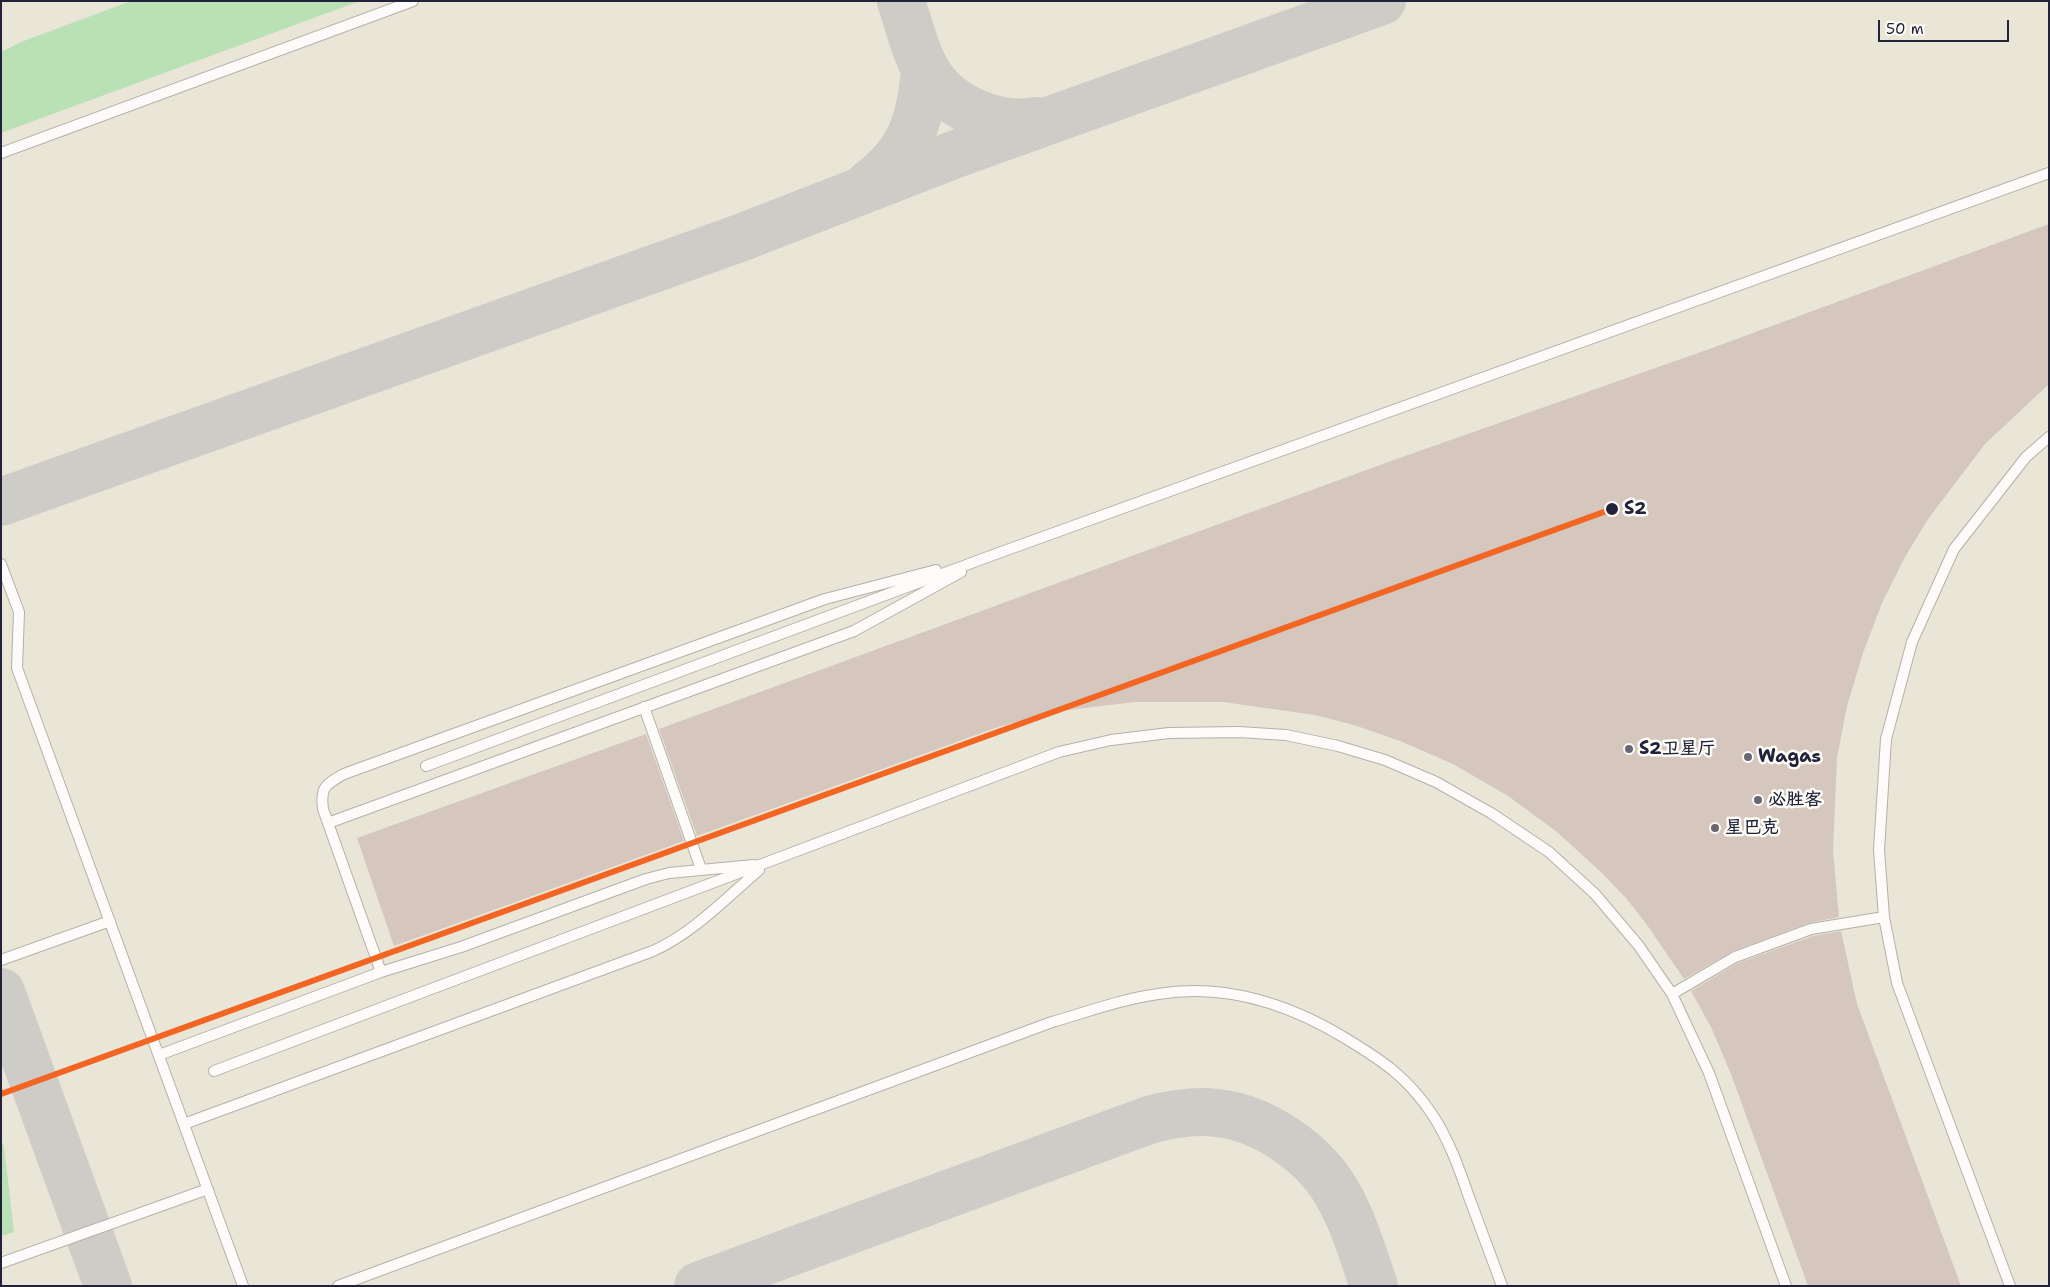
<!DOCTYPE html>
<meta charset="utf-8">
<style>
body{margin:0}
#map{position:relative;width:2050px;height:1287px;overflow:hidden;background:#e9e5d7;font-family:"Shantell Sans",sans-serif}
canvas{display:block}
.frame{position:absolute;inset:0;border:2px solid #22223b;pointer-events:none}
.scale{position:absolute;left:1878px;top:20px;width:131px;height:22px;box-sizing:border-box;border:2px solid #22223b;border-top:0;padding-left:6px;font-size:15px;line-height:18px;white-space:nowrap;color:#22223b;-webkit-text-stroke:4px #fdfcf7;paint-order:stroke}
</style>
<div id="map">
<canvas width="2050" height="1287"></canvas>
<div class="frame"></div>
<div class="scale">50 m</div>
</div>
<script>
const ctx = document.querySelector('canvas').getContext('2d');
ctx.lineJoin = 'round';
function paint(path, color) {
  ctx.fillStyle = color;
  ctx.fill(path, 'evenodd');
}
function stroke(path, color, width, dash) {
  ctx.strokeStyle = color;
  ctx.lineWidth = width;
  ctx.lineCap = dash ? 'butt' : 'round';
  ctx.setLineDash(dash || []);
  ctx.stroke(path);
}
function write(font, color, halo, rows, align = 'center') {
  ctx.font = font + ' "Shantell Sans","LXGW WenKai TC",sans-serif';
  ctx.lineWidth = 5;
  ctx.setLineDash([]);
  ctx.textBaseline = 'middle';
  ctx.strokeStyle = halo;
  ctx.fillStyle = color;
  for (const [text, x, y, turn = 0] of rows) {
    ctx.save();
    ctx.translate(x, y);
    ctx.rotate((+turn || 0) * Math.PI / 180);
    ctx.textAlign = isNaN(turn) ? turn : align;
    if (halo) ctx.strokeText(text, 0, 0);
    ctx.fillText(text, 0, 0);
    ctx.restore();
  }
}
const green = new Path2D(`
 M131,1H360L1,133V52L21,42Z
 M1,1140L4,1147L14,1232L1,1236Z`);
const taxiway = new Path2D(`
 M901,1C908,22 915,52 926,70C947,108 997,128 1038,121
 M869,184C911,153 921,120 925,69
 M1,502L740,238L956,154L1382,1
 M1,992L108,1286
 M698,1286L1149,1120C1171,1114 1193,1110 1217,1113C1264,1118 1314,1153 1337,1193C1354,1222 1363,1255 1374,1286`);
const building = new Path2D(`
 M2049,224V384L1985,444L1928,519L1905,557L1882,603L1863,653L1847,706L1837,758L1833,851L1839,917L1809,923L1733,951L1684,979L1645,922L1625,897L1602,873L1557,832L1508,796L1453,764L1400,741L1354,725L1315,715L1223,702H1135L1060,711L1033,718L998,727L697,836L659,729L1391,461L1712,348Z
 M646,734L684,841L394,946L357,838Z
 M1841,931L1857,1004L1961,1286H1808L1731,1074L1711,1027L1691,991L1738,963L1813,936Z`);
const lane = new Path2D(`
 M1,153L413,1
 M1,564L19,612L17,668L243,1286
 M644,707L701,869
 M426,766L993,555L2049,173
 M328,823L854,631L961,572
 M1,960L110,921
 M381,972L323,809C320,787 326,784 344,774L825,599L936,570
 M1672,994L1735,957L1811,929L1884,917
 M159,1055L381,972L461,947L646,879L669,873L754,865
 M214,1071L1059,752L1111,740L1169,733L1239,732L1286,735L1338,746L1385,760L1436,782L1491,813L1549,852L1595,894L1639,946L1672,994L1709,1073L1786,1286
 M184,1124L653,951C693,933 725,899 759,870
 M1,1263L208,1189
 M338,1286L1052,1022C1087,1012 1122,999 1158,994C1224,983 1289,1004 1345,1038C1383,1061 1407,1077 1432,1114C1449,1140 1459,1168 1469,1197C1480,1227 1491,1256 1502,1286
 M2010,1286L1897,983L1884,917L1879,850L1886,739L1912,642L1954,549L2026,457L2049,437`);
const rail1 = new Path2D(`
 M1,1094L1612,509`);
const markers = [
 [1612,509,7,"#22223b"],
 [1629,749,5,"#686672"],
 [1748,757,5,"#686672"],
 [1758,800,5,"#686672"],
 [1715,828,5,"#686672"]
];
const stopNames = [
 ["S2",1624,509]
];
const poiNames = [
 ["S2卫星厅",1639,749],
 ["Wagas",1758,757],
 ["必胜客",1768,800],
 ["星巴克",1725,828]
];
paint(green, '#bae1b6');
stroke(taxiway, '#ceccc6', 48);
paint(building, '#d6c7be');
stroke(lane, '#b4b1ab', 12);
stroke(lane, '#fcfbf9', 10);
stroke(rail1, '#f26522', 6);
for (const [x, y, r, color] of markers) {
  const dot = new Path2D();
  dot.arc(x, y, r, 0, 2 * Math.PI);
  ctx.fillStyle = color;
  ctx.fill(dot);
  stroke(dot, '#fdfcf7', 2);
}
write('bold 18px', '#22223b', '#fdfcf7', stopNames, 'left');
write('bold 18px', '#22223b', '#fdfcf7', poiNames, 'left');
</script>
